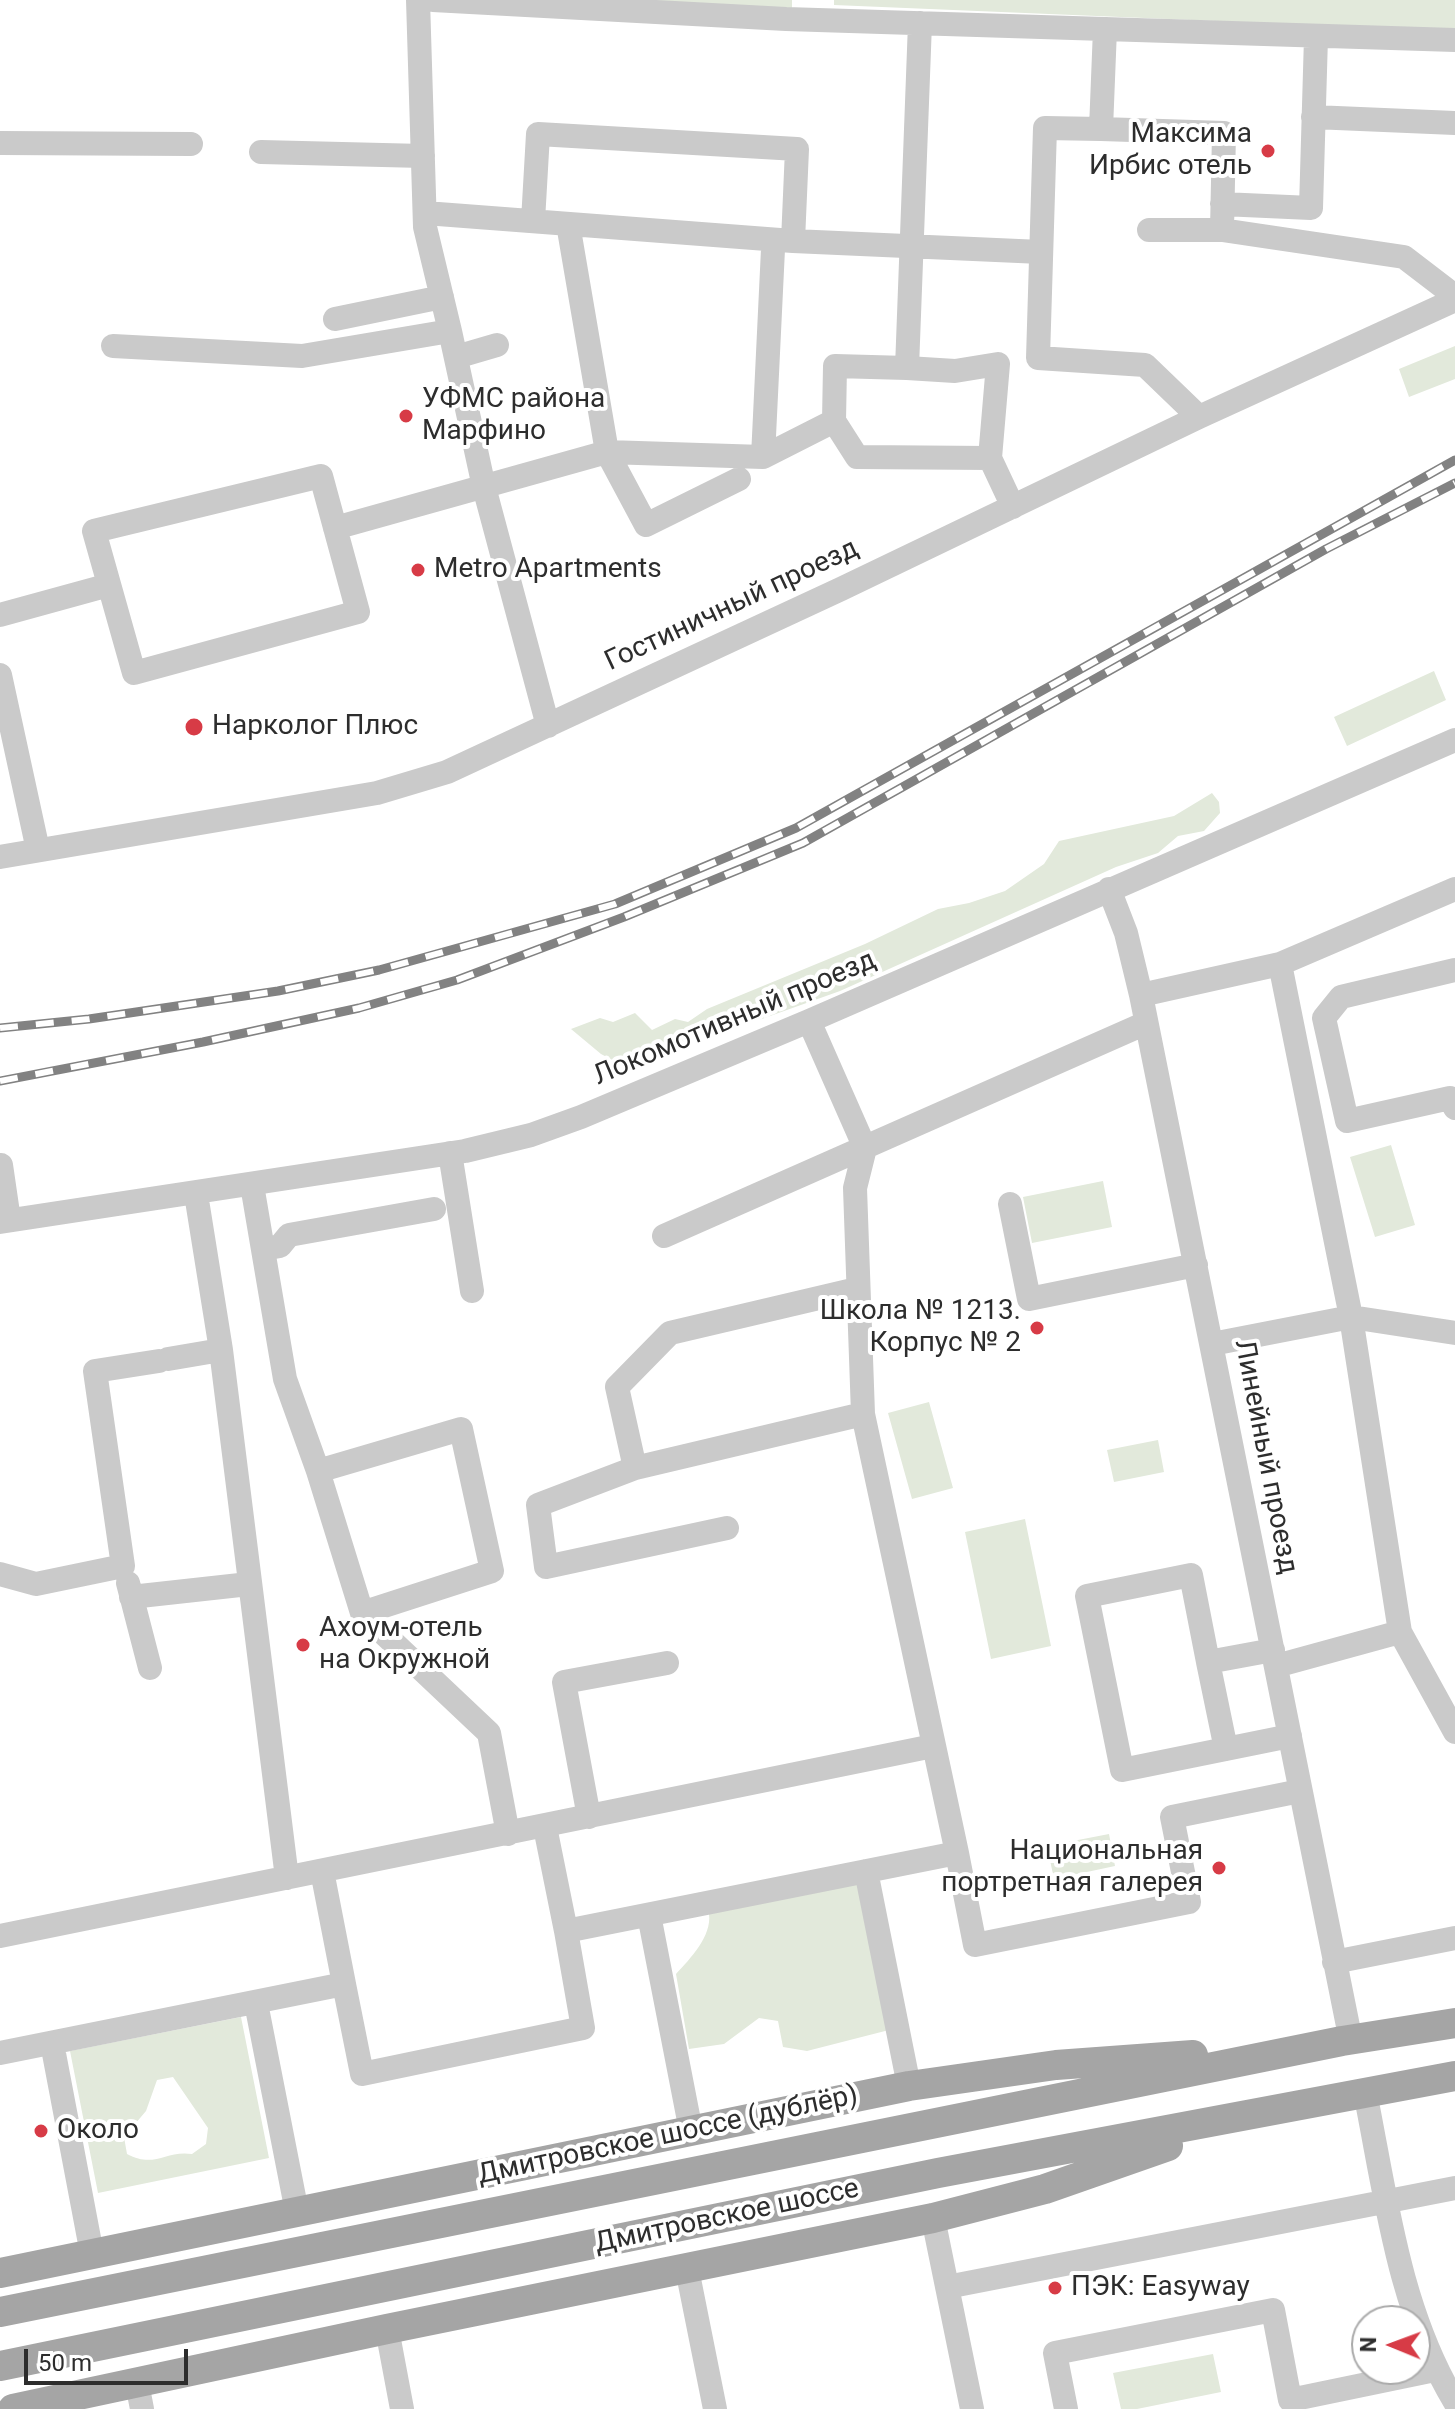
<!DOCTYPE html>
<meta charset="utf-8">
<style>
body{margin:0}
#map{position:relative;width:1455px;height:2409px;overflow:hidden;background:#fff;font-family:Roboto,sans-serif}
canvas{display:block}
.north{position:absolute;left:1351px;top:2305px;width:80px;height:80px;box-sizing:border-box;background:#fff;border:2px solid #ababab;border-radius:50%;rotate:271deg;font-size:22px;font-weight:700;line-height:32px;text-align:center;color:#2d2d2d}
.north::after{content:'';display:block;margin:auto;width:28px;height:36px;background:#d73b46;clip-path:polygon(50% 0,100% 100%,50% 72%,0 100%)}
.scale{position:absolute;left:24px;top:2349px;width:164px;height:36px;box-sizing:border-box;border:4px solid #2d2d2d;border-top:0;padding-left:10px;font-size:24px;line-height:28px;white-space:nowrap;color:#2d2d2d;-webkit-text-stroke:6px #fff;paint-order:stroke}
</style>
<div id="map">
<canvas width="1455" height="2409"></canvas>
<div class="north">N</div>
<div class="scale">50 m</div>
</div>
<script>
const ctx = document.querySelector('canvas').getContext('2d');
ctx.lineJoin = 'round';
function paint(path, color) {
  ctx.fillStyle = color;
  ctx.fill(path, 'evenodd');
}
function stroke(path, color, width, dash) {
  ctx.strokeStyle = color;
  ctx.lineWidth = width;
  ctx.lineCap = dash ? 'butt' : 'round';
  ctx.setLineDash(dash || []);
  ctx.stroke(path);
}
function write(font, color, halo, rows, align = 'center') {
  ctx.font = font + ' Roboto,sans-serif';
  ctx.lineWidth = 8;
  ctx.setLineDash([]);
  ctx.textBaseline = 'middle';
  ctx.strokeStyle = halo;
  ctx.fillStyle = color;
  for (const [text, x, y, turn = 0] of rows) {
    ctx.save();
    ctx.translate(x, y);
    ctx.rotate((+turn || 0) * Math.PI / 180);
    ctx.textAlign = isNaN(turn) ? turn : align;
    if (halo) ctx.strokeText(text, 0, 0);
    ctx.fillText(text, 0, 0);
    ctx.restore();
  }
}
const green = new Path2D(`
 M618,0H792V10Z
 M834,0H1455V31L834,5Z
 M1455,346V379L1409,397L1399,369Z
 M1434,671L1446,700L1347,746L1334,717Z
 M1212,793L1219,802L1220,813L1204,831L1178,836L1158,853L1116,867L840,991L731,1030L690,1040L620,1064L601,1054L571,1029L600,1018L613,1022L635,1013L652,1030L675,1019L688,1022L707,1009L865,944L938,909L969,903L1005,891L1044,864L1059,841L1174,816Z
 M1391,1145L1415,1225L1375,1237L1350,1157Z
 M1103,1181L1112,1227L1032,1243L1023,1197Z
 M929,1402L953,1488L912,1499L888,1413Z
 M1158,1440L1164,1472L1114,1482L1107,1450Z
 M1025,1519L1051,1646L991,1659L965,1532Z
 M1109,1834L1115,1866L1054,1879L1047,1846Z
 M858,1878L889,2030L807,2051L783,2047L778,2021L759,2018L724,2044L689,2049L676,1974C690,1959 712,1936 709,1914Z
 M241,2017L269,2158L98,2193L70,2051ZM173,2077L208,2128L206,2144L192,2154C165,2150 155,2169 127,2154L124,2137L146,2111L157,2080Z
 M1213,2354L1221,2392L1137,2409H1121L1113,2373Z`);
const minor = new Path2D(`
 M418,0L425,227L450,331L484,487L548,726
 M433,0L786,19L1455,40
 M920,23L907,368L955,371L998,364L990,458L1013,507
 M1105,29L1101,129L1045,128L1038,358L1145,365L1199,417
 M1313,117L1455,123
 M1101,129L1224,133L1222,230H1149
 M0,143L191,144
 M261,152L423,156
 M1222,204L1311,208L1316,37
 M425,213L793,241
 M533,221L538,134L797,149L793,241L1041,252
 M568,224L607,452L646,525L739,479
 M1222,230L1404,257L1455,296
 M335,319L442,297
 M113,346L302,356L450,331
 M456,357L497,345
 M907,368L835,366L834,421L857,457L990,458
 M763,457L773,249
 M321,476L358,612L134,673L94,531Z
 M335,528L607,452L763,457L834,421
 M0,615L109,585
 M0,675L38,850
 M0,857L377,793L447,772L841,589L1199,417L1455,300
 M1109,889L1126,933L1141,995L1351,2041
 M1455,970L1341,997L1324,1018L1347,1121L1450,1098L1455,1108
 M1141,995L1280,964L1455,889
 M809,1021L865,1148L855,1188L863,1414L957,1853
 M450,1153L472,1291
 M1,1165L9,1220
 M252,1185L285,1379L318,1471L362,1613L489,1733L508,1834
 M196,1194L221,1350L287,1878
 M1010,1204L1029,1299L1196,1265
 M0,1222L465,1151L531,1135L581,1117L809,1021L1455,740
 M664,1236L1146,1023
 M263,1249L280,1246L289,1235L434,1209
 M857,1289L670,1333L617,1387L635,1468L863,1414
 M1212,1344L1351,1317L1280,964
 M168,1359L221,1350
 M635,1468L538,1505L546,1567L727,1528
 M318,1471L461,1429L492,1571L362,1613
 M0,1574L36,1584L123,1566L95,1371L159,1361
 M128,1583L150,1668
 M131,1597L249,1584
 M1400,1632L1351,1317L1455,1333
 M1273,1650L1208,1662L1191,1575L1087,1596L1122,1770L1290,1736
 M1208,1662L1226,1749
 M1276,1666L1400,1632L1455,1732
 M589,1817L564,1682L667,1663
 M545,1827L566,1931L957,1853L975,1945L1189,1902L1172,1817L1300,1791
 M322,1871L344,1984
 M866,1871L909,2086
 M649,1915L691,2131
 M0,1936L933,1746
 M1334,1962L1455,1938
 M256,2003L297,2212
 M52,2043L92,2254
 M0,2053L344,1984L362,2074L583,2028L566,1931
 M1365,2092C1386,2197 1399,2310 1455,2402
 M933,2218L972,2409
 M687,2269L715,2409
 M947,2287L1455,2188
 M387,2329L402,2409
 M137,2383L142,2409
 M1066,2409L1055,2353L1273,2310L1290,2400L1435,2370`);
const major = new Path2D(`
 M0,2273L909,2086L1056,2065L1193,2055
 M0,2312L1342,2041L1455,2023
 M0,2366L938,2173L1455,2076
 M13,2409L387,2329L933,2218L1045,2189L1168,2146`);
const rail = new Path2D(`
 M0,1028L89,1019L278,991L379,970L615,904L796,828L1455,460
 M0,1081L203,1042L359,1008L457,980L624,917L803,843L1326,549L1455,483`);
const markers = [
 [1268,151,8,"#d73b46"],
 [406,416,8,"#d73b46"],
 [418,570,8,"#d73b46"],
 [194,727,10,"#d73b46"],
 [1037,1328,8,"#d73b46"],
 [303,1645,8,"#d73b46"],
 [1219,1868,8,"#d73b46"],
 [41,2131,8,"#d73b46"],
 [1055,2288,8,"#d73b46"]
];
const poiNames = [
 ["Максима",1252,135,"right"],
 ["Ирбис отель",1252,167,"right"],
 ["УФМС района",422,400],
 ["Марфино",422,432],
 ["Metro Apartments",434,570],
 ["Нарколог Плюс",212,727],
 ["Школа № 1213.",1021,1312,"right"],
 ["Корпус № 2",1021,1344,"right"],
 ["Ахоум-отель",319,1629],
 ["на Окружной",319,1661],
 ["Национальная",1203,1852,"right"],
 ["портретная галерея",1203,1884,"right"],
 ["Около",57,2131],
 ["ПЭК: Easyway",1071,2288]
];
const streetNames = [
 ["Гостиничный проезд",732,606,-25],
 ["Локомотивный проезд",735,1019,-23],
 ["Линейный проезд",1265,1457,79],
 ["Дмитровское шоссе (дублёр)",668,2136,-12],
 ["Дмитровское шоссе",727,2217,-12]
];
paint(green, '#e2e9db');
stroke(minor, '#cacaca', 24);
stroke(major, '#a5a5a5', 30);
stroke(rail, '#828282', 9);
stroke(rail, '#fff', 6, [18]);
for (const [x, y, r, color] of markers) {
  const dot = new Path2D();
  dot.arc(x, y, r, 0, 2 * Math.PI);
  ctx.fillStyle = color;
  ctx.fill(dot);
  stroke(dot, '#fff', 3);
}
write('28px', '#2d2d2d', '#fff', poiNames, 'left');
write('28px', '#2d2d2d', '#fff', streetNames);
</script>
